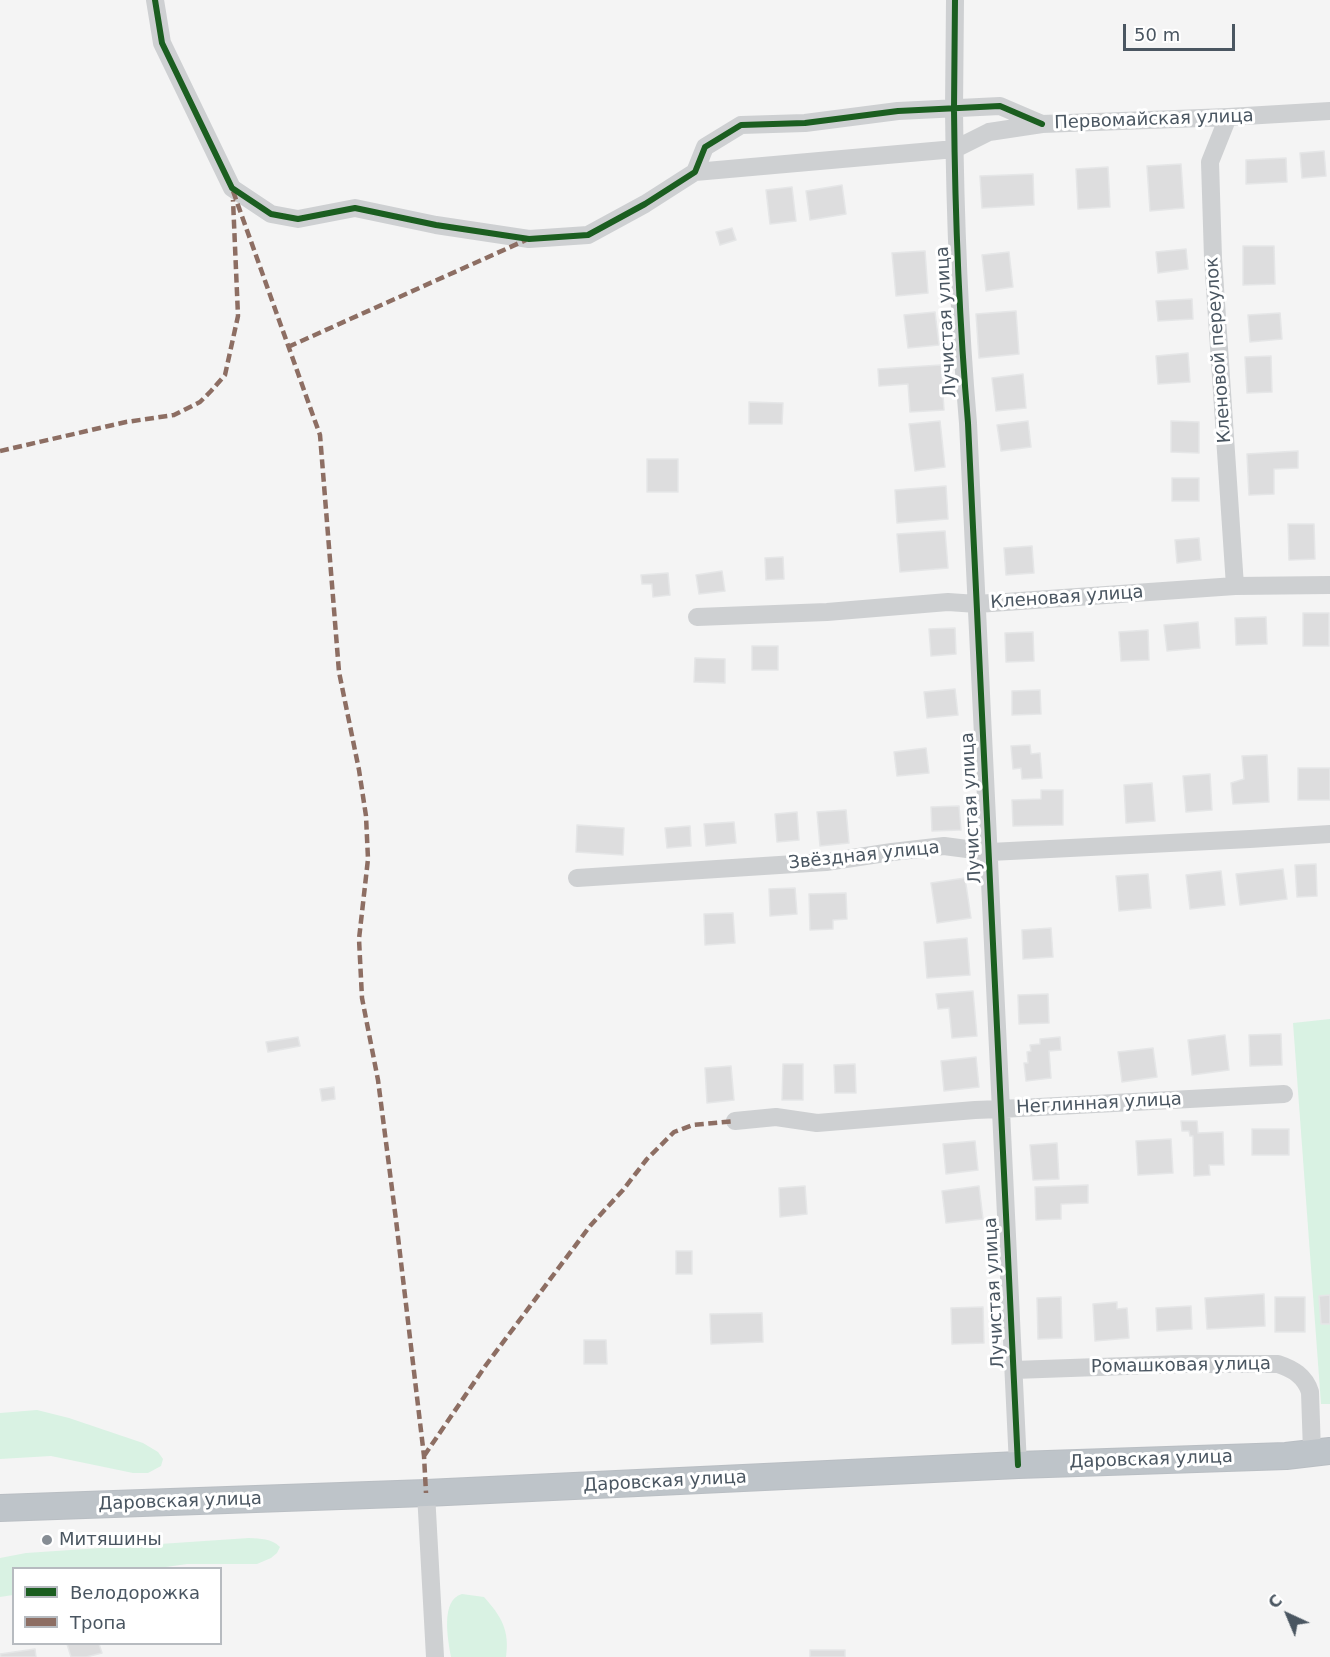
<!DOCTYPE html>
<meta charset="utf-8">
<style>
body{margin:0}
#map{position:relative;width:1330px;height:1657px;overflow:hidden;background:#f4f4f4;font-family:"DejaVu Sans",sans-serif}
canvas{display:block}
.legend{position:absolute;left:12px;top:1567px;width:210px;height:78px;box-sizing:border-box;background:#fff;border:2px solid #b7bbc0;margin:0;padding:8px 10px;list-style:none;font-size:18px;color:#4a5661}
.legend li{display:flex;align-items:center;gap:12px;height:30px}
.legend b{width:30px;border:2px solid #b7bbc0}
.north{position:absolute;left:1258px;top:1585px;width:60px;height:60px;-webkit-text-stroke:4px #fff;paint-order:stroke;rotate:316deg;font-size:16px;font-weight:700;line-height:24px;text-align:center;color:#4a5661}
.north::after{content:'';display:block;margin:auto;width:21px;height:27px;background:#4a5661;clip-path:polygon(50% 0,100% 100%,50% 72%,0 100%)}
.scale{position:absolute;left:1123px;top:24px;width:112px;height:27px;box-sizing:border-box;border:3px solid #4a5661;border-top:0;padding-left:8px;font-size:18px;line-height:21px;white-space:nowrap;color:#4a5661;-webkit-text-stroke:4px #fff;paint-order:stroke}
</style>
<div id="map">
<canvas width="1330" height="1657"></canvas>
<ul class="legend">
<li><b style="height:8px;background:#1b5e20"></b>Велодорожка</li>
<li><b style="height:8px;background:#8d6e63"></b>Тропа</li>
</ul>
<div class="north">С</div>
<div class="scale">50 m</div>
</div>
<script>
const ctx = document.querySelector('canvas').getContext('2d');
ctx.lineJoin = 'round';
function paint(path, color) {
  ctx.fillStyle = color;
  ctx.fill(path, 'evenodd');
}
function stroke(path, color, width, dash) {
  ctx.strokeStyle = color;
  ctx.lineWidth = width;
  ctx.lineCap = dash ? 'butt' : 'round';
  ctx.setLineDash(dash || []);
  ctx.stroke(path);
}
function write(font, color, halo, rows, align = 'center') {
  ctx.font = font + ' "DejaVu Sans",sans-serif';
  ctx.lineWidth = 6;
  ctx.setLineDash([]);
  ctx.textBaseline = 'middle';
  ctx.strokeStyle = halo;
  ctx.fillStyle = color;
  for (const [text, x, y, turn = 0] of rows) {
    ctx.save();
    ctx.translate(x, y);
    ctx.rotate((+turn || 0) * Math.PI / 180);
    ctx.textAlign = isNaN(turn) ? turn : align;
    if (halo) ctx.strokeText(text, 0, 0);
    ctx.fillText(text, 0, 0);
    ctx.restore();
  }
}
const green = new Path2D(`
 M1330,1019V1404H1321L1293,1023Z
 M37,1410L69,1418L143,1443L158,1452L163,1459L161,1466L148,1473H133L51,1456L0,1459V1413Z
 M249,1538C261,1539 271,1538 280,1547L277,1553L271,1558L257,1564H187L159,1568H14L13,1595L0,1597V1558L26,1553Z
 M462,1594L484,1597C501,1616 510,1630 506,1657H451C448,1640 440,1600 462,1594Z`);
const building = new Path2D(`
 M1324,151L1326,176L1302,178L1300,153Z
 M1286,158L1287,182L1246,184V160Z
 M1181,164L1184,208L1150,211L1147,166Z
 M1108,167L1110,207L1078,209L1076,169Z
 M1033,174L1034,205L982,208L980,176Z
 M842,185L846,214L810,220L806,191Z
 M792,187L796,221L770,224L766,190Z
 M732,228L736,240L720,245L716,232Z
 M1243,246H1274L1275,284L1243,285Z
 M1186,249L1188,269L1158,273L1156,252Z
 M925,251L928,293L896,296L892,253Z
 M1009,252L1013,287L986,291L982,255Z
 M1192,299L1193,319L1158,321L1156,301Z
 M1016,311L1019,354L979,358L976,314Z
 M935,312L939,345L908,348L904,315Z
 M1280,313L1282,339L1250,342L1248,315Z
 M1188,353L1190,382L1158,384L1156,356Z
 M1271,356L1272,392L1247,393L1245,357Z
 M941,365L944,410L910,412L908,384L879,386L878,369Z
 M1023,374L1026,408L996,411L992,378Z
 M749,402L783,403L782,424H749Z
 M940,421L945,467L915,471L909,424Z
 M1028,421L1031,447L1001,451L997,425Z
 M1171,421L1199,422V453L1171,452Z
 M1298,451V468L1274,469V494L1249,495L1247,454Z
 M647,459H678V492H647Z
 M1172,478H1199V501H1172Z
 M946,486L948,519L897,523L895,490Z
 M1288,524H1314L1315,559L1289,560Z
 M945,531L948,568L900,572L897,534Z
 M1199,538L1201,560L1177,563L1175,540Z
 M1032,546L1034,573L1006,575L1004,548Z
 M783,557L784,579L766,580L765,558Z
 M722,571L725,591L699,594L696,575Z
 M668,573L670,595L653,597L652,584H642L641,575Z
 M1303,613H1329V646H1303Z
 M1266,617L1267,644L1236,645L1235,618Z
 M1198,622L1200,648L1167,651L1164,625Z
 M955,628L956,654L931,656L929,629Z
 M1148,630L1149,660L1121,661L1119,632Z
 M1033,632L1034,661L1006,662L1005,633Z
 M752,646H778V670H752Z
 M695,658L725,659V683L694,682Z
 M955,689L958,715L927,718L924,692Z
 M1040,690L1041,714L1012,715V691Z
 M1030,745L1031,754L1040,753L1042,778L1022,779L1021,768L1013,769L1011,746Z
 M926,748L929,773L897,776L894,752Z
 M1267,755L1269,802L1233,804L1231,783L1244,779L1242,756Z
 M1298,768H1330V800H1298Z
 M1210,774L1212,810L1186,812L1183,776Z
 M1152,783L1155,821L1126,823L1124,785Z
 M1041,790H1063V825L1013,826L1012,800L1041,799Z
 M959,806L961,830L932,831L931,807Z
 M846,810L849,843L820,846L817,812Z
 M797,812L799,840L777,842L775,814Z
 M734,822L736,843L706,846L704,824Z
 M577,825L624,828L623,855L576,852Z
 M690,826L691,846L667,848L665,828Z
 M1316,864L1317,896L1297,897L1295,865Z
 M1283,869L1287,899L1240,905L1236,874Z
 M1221,871L1225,905L1190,909L1186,875Z
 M1148,874L1151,908L1119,911L1116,876Z
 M965,878L971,918L937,923L931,883Z
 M795,888L797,914L770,916L769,889Z
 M846,893L847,919L833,920V929L810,930L809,894Z
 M733,913L735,943L705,945L704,914Z
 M1051,928L1053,957L1023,959L1022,930Z
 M967,938L970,975L927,978L924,942Z
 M973,991L977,1036L952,1038L949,1008L938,1009L936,994Z
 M1048,994L1049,1023L1019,1024L1018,995Z
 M1281,1034L1282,1065L1250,1066L1249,1035Z
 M1225,1035L1229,1070L1192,1075L1188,1040Z
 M298,1037L300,1046L268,1052L266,1042Z
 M1060,1037L1061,1050L1049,1051L1051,1078L1026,1081L1024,1063H1028L1027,1052L1031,1051L1030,1045L1040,1044V1039Z
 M1153,1048L1157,1077L1122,1082L1118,1052Z
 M976,1057L979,1087L944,1091L941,1061Z
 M783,1064H803V1100H782Z
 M855,1064L856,1093H835L834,1065Z
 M731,1066L734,1100L707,1103L705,1068Z
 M334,1087L335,1099L322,1101L320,1089Z
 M1181,1121H1197L1198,1133L1223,1132L1224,1165H1209L1210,1175L1194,1176L1193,1136H1190L1189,1131H1182Z
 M1252,1129H1289V1155H1252Z
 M1171,1139L1173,1173L1138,1175L1136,1141Z
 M975,1141L978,1170L946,1174L943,1144Z
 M1057,1143L1059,1179L1033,1180L1030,1145Z
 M1088,1185V1203L1061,1204V1219L1036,1220L1035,1187Z
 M805,1186L807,1214L780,1217L779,1188Z
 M979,1186L983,1219L946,1223L942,1191Z
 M676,1251H692V1274H676Z
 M1264,1294L1265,1326L1207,1329L1205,1298Z
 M1330,1295V1324H1321L1319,1296Z
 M1061,1297L1062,1338L1038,1339L1037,1298Z
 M1275,1297H1305V1332H1275Z
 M1117,1302V1309L1127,1308L1129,1338L1095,1341L1093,1304Z
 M1191,1306L1192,1329L1157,1331L1156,1308Z
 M983,1307L984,1343L952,1344L951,1308Z
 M762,1313L763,1342L711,1344L710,1314Z
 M584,1340H606L607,1364H584Z
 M67,1644H99L102,1653L86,1657H71Z
 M35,1649L36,1657H1L0,1654Z
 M810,1650H845V1657H810Z`);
const minor = new Path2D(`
 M155,0L162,43L232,188L271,214L298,219L355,208L436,225L529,239L588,235L645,204L695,172L705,147L741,125L805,123L898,111L1000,106L1042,124
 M955,0C955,36 954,73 954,109C955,214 959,319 968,423L1018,1465
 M1228,117L1210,162L1213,258L1235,586
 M695,172L955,149L989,132L1042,124L1228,117L1330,111
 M697,617L827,612L948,602L977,604L1235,586L1330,585
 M577,878L826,862L892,852L944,846L990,852L1250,839L1330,834
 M735,1121L776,1117L817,1123L975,1110L1001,1109L1284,1094
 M1014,1370L1183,1364H1278C1293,1369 1305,1376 1310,1392L1312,1452
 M426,1493L435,1657`);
const highway = new Path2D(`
 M0,1508L426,1493L1018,1465L1286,1456L1330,1451`);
const quiet = new Path2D(`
 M233,191L320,435L339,672L359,770L366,816L368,859L359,939L362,998L378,1080L396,1220L424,1456L426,1493
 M288,347L526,240
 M0,451L126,422L174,415L200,402L211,391L225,375L238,316L233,200
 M424,1456L486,1365L590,1226L623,1190L647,1159L674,1132L693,1125L735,1121`);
const cycleway = new Path2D(`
 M155,0L162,43L232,188L271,214L298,219L355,208L436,225L529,239L588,235L645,204L695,172L705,147L741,125L805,123L898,111L1000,106L1042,124
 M955,0C955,36 954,73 954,109C955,214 959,319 968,423L1018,1465`);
const markers = [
 [47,1540,6,"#868d94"]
];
const streetNames = [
 ["Первомайская улица",1154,120,-2],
 ["Лучистая улица",947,322,-93],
 ["Кленовой переулок",1219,350,-94],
 ["Кленовая улица",1067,598,-4],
 ["Лучистая улица",972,808,-93],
 ["Звёздная улица",864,856,-6],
 ["Неглинная улица",1099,1104,-3],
 ["Лучистая улица",995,1293,-93],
 ["Ромашковая улица",1181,1366,-1],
 ["Даровская улица",1151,1460,-2],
 ["Даровская улица",665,1482,-3],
 ["Даровская улица",180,1502,-2]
];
const poiNames = [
 ["Митяшины",59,1540]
];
paint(green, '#d9f2e3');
paint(building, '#ddddde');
stroke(building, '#e5e6e7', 1.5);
stroke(highway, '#b9bec3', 28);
stroke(minor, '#ced0d2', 18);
stroke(highway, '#bec4c9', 26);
stroke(quiet, '#8d6e63', 4.5, [9, 4.5]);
stroke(cycleway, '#1b5e20', 6);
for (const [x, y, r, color] of markers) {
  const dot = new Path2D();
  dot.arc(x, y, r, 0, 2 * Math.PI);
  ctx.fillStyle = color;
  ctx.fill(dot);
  stroke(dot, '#fff', 2);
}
write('18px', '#4a5661', '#fff', streetNames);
write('18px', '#4a5661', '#fff', poiNames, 'left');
</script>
